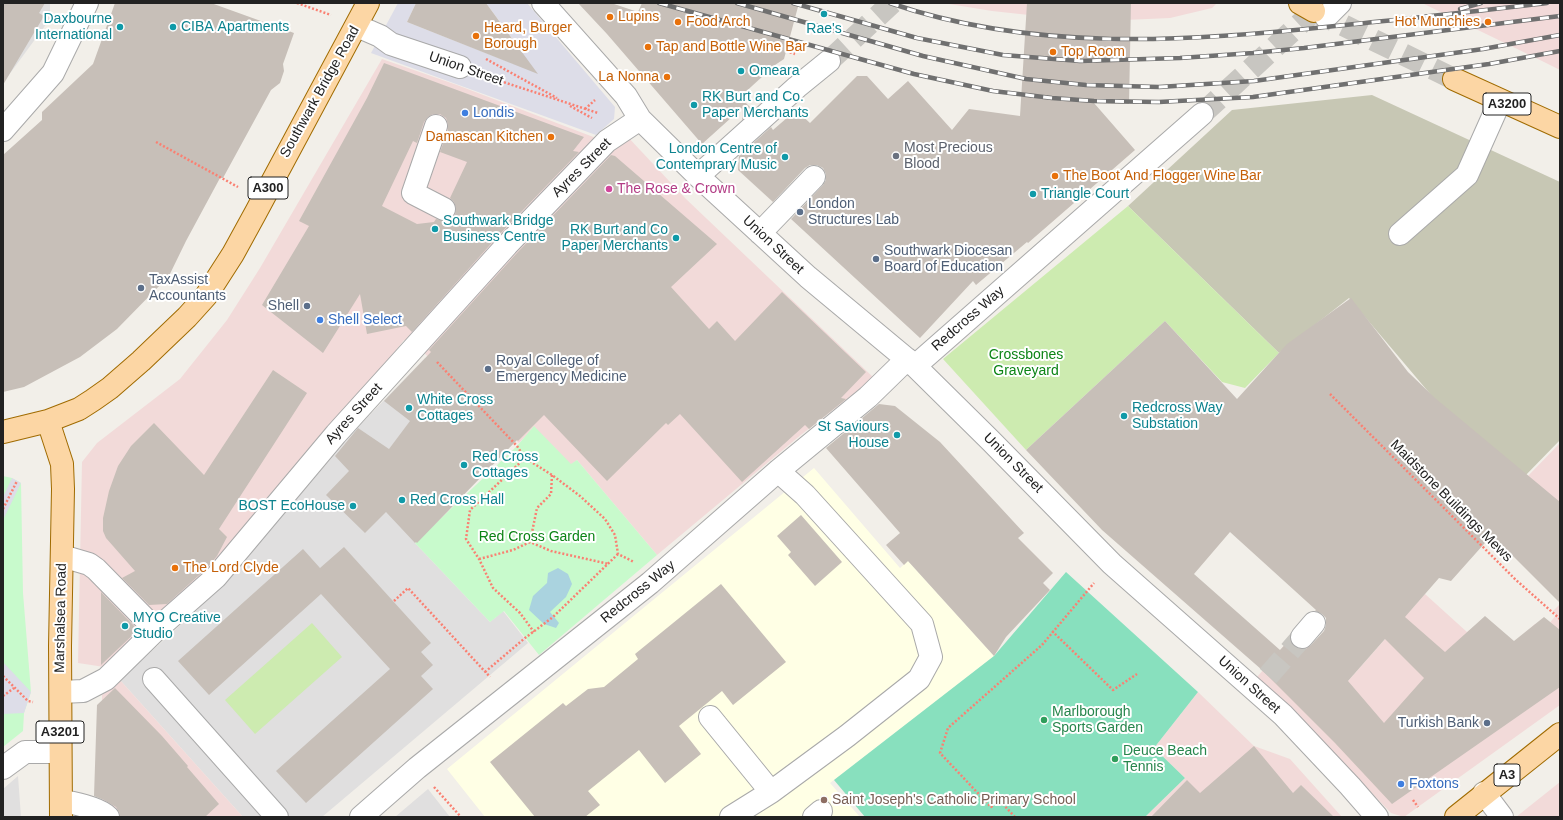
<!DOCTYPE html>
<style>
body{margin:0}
#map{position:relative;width:1563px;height:820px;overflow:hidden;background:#f2efe9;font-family:Helvetica,sans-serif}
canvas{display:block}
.frame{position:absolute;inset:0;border:4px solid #222;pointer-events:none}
</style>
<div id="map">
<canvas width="1563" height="820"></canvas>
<div class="frame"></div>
</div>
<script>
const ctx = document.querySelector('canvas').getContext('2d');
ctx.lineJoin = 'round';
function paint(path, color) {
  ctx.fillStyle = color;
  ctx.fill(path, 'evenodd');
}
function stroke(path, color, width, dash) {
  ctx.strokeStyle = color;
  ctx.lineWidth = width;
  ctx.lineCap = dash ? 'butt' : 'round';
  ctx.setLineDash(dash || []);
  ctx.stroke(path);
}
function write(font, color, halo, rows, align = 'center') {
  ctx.font = font + ' Helvetica,sans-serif';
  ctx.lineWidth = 4;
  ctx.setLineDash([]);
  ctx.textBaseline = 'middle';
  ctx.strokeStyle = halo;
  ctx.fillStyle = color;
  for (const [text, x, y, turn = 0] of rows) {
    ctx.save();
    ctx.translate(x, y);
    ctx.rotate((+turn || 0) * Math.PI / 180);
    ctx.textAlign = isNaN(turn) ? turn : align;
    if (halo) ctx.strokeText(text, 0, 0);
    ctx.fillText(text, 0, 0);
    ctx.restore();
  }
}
const residential = new Path2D(`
 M3,3H50V19L3,83Z
 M425,358L459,390L415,543L490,622L503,611L528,643L322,817H243L120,680L199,608L236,570L359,426Z
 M18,776L21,817H3V789Z
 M428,789L450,817H395Z`);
const commercial = new Path2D(`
 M943,3H1217L1212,8L1170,18L1102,21L1057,18L992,11Z
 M1422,3H1560V70L1542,61Z
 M382,59L457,85L596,138L626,135L686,199L874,378L802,434L657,555L577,460L571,465L534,427L519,443L422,351L404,340L343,418L220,567L111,668L78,663L82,462L97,443L180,379L227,320L260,268Z
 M1560,443V505L1526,478Z
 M1425,594L1467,632L1471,629L1518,645L1528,639L1526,632L1535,624L1544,630L1556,615L1553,611L1560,604V705L1404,817L1391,813L1296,714L1257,677L1296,632L1348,681Z
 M120,680L243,817H104L102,788V695Z
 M1198,692L1254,746L1290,759L1342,817H1145L1185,778L1154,748Z
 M1560,782V817H1516Z`);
const education = new Path2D(`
 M814,468L900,568L908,561L994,656L830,783L860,817H485L447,769Z`);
const construction = new Path2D(`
 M1372,95L1560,182V440L1523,478L1437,402L1349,298L1279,353L1128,206L1232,110Z`);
const grass = new Path2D(`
 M1128,206L1279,353L1245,388L1222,382L1165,321L1026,450L943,359Z
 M312,623L342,657L255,734L225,700Z`);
const park = new Path2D(`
 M534,426L571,464L577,460L657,555L539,655L504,611L490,622L415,543L517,446Z
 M3,476L12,478L21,483L23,593L31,692L24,713L23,731L3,747Z`);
const pitch = new Path2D(`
 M1066,572L1198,692L1154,748L1185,778L1145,817H865L834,780L994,656Z`);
const plaza = new Path2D(`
 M398,3H416L407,22L514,64L520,49L486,3H527L615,107L614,119L596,135L371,53Z
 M12,478L21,483L3,520V497Z
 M3,662L31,692L24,713L3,714Z`);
const water = new Path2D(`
 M558,568L568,574L572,584L566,597L550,612L559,623L556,628L544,624L529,610L533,596L547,583L548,573Z`);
const building = new Path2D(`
 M3,3H45L39,13L44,16L3,85Z
 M115,3H211L294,33L283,64L284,71L280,83L271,90L223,178H220L186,241L167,280H165L117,329L80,357L24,387L3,392V155L42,120V112L93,64Z
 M416,3H486L538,74L407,22Z
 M578,3H611L638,12L642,3H799L784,59L775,65L740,97L753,110L742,120V108L702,144L607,34Z
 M1027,3H1131L1129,104L1094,103L1135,150L1028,243L1027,242L976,285L973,281L920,338L791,219L823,185L826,180V174L823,168L817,165H810L805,168L773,202L738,170L739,156L771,127L773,130L796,110L810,123L857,76H867L888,99L908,81L952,130L969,109L1020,116Z
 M384,63L584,137L573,151L579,152L498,236L412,332L406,326L367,334L360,294L323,353L262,305L309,226L299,221L367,98ZM433,114H440L446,118L448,124V130L440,152L467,162L450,198L454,202L456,208L455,215L450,220L445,221L436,219L434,222L417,224L382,206L413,141L417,143L424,122L428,117Z
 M611,155L615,156L717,244L671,287L709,329L717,321L735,341L782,292L866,372L841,398L846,399L809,429L805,425L742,482L680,414L668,425L666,423L607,481L544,415L518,441L517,440L417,543L416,542L415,543L386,512L365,533L326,495L349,471L335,456L358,428L389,449L410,421L384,401L431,352L429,350L516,254Z
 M1351,298L1408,372L1435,398L1560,502V603L1492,535L1451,581L1439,578L1405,617L1445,652L1485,616L1514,641L1544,617L1560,630V687L1392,804L1335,743L1262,670L1102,530L1026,450L1165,321L1237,399L1287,344ZM1230,532L1316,610L1315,611L1322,614L1326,618V625L1324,631L1311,645L1306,649H1300L1294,647L1290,639L1280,650L1194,574ZM1385,639L1424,678L1384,723L1348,681Z
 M273,370L307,393L219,529L227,537L217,556L207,568L167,604L149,605L122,578L135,571L106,538L103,531V518L109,491L118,466L131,446L154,423L204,475Z
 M879,404L895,406L940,442L1024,533L1018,538L1053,573L1043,583L1050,590L1006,637L994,656L908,561L904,565L886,545L900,533L826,448Z
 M801,515L842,562L815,586L788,555L791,552L777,536Z
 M344,547L431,643L421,652L433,665L421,676L433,689L306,803L276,771L390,669L321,594L209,695L178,661L303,549L320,568Z
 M721,584L786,662L733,705L722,691L679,726L701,754L665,783L639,750L588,791L600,805L585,817H535L490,762L563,703L566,706L588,689L604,687L638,659L635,654Z
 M101,592L138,630L101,665Z
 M115,688L162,736L188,766L187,767L219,804L205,817H120L119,812L116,807L104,800L94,796L97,705Z
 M1254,746L1293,793L1301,785L1334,817H1151L1187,780L1200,793Z`);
const minorTunnel = new Path2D(`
 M829,61L892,3
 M1202,114L1314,11
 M1268,676L1302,637`);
const majorTunnel = new Path2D(`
 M1314,11L1454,79`);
const path = new Path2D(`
 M297,3L331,15
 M786,51L795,54
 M486,59L557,98
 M485,76L598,113
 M570,106L592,118
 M585,109L595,100
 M156,142L238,187
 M437,362L517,446L525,458L552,475L580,496L605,519L615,535L618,554L634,562
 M1330,394L1516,580L1560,619
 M525,458L470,510L466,539L479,559L493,588L520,613L534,632
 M552,475L551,494L537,508L530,542L551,551L609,564
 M3,509L17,481
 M479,559L513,550L530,542
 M394,601L408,588L490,677
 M1052,631L1113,690L1137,674
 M485,672L525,638L553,617L618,554
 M3,676L28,701L33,702
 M3,696L14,688
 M434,787L461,817
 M1413,800L1418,807
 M1015,817L999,800L991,807L940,753L948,728L1042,645L1094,583`);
const minor = new Path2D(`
 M543,3L626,96L640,119L698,176L808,277L915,366L991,441L1112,564L1283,715L1350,786L1377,817
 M1326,17L1340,3
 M357,26L380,36L391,44L460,67
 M436,126L413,193L444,209
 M3,130L53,73L87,3
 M698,176L797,87L829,61
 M760,233L814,177
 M1400,234L1467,175L1500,101
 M915,366L1202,114
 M62,556L89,564L96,569L156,630
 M1302,637L1314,623
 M154,679L277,817
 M61,692L83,691L106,679L156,630L216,577L336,434L507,245L607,141L640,119
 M710,717L771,792
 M3,768L25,752H60
 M1484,793L1502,817
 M61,800C74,804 98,807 108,817
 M361,817L417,768L650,583L778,471L868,397L907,359
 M731,817L771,792L847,736L919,679L931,657L922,624L805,495L778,471
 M814,817L821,811`);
const major = new Path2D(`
 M1300,3L1314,11
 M1454,79L1560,127
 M48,421L62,464L63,489L60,646L61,817
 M3,432L48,421L79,409L93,400L110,388L141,361L187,317L206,296L233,254L256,212L368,3
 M1456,817L1560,734`);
const rail = new Path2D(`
 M659,3L914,74L993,91L1052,98L1094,101L1159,102L1253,97L1489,64L1560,51
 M737,3L923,56L1026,79L1086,85L1159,87L1254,81L1483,49L1560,35
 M793,3L917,38L1003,55L1080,61L1180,58L1253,53L1304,48L1560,16
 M890,3C1032,52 1188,42 1335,26C1406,19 1476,11 1547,3
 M1460,9L1481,3`);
const markers = [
 [824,14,4,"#0f9aa8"],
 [610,17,4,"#e8710a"],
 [678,22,4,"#e8710a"],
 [1488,22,4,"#e8710a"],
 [120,27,4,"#0f9aa8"],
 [173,27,4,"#0f9aa8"],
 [476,36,4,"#e8710a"],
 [648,47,4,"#e8710a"],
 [1053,52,4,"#e8710a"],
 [741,71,4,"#0f9aa8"],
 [667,77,4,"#e8710a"],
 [694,105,4,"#0f9aa8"],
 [465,113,4,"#3f7fe0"],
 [551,137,4,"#e8710a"],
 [896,156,4,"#6b7280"],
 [785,157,4,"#0f9aa8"],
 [1055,176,4,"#e8710a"],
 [609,189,4,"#d1479c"],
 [1033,194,4,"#0f9aa8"],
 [800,212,4,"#5c6f8a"],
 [435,229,4,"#0f9aa8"],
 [676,238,4,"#0f9aa8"],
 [876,259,4,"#5c6f8a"],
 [141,288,4,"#5c6f8a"],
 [307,306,4,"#5c6f8a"],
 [320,320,4,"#3f7fe0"],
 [488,369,4,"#5c6f8a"],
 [409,408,4,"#0f9aa8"],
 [1124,416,4,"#0f9aa8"],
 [897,435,4,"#0f9aa8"],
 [464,465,4,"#0f9aa8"],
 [402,500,4,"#0f9aa8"],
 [353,506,4,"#0f9aa8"],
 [175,568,4,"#e8710a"],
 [125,626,4,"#0f9aa8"],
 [1044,720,4,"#2e9e5b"],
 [1487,723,4,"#5c6f8a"],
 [1115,759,4,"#2e9e5b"],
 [1401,784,4,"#3f7fe0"],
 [824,800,4,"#8d6e63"]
];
const shields = [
 [1507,104,48],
 [268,188,40],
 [60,732,48],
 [1507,775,26]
];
const shieldNames = [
 ["A3200",1507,104],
 ["A300",268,188],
 ["A3201",60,732],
 ["A3",1507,775]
];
const foodNames = [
 ["Lupins",618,17],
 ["Food Arch",686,22],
 ["Hot Munchies",1480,22,"right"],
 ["Heard, Burger",484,28],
 ["Borough",484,44],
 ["Tap and Bottle Wine Bar",656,47],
 ["Top Room",1061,52],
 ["La Nonna",659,77,"right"],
 ["Damascan Kitchen",543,137,"right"],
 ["The Boot And Flogger Wine Bar",1063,176],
 ["The Lord Clyde",183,568]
];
const cultureNames = [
 ["Daxbourne",112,19,"right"],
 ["International",112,35,"right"],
 ["CIBA Apartments",181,27],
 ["Rae's",824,29,"center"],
 ["Omeara",749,71],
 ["RK Burt and Co.",702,97],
 ["Paper Merchants",702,113],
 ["London Centre of",777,149,"right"],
 ["Contemprary Music",777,165,"right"],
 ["Triangle Court",1041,194],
 ["Southwark Bridge",443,221],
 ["Business Centre",443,237],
 ["RK Burt and Co",668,230,"right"],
 ["Paper Merchants",668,246,"right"],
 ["White Cross",417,400],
 ["Cottages",417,416],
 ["Redcross Way",1132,408],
 ["Substation",1132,424],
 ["St Saviours",889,427,"right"],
 ["House",889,443,"right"],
 ["Red Cross",472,457],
 ["Cottages",472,473],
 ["Red Cross Hall",410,500],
 ["BOST EcoHouse",345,506,"right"],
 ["MYO Creative",133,618],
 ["Studio",133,634]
];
const streetNames = [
 ["Union Street",466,69,19],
 ["Southwark Bridge Road",320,92,-61],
 ["Ayres Street",582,168,-45],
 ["Union Street",773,245,43],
 ["Redcross Way",968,319,-41],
 ["Ayres Street",354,414,-48],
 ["Union Street",1013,463,45],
 ["Maidstone Buildings Mews",1451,501,45],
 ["Redcross Way",638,592,-39],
 ["Marshalsea Road",61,618,-89],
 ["Union Street",1249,685,42]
];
const shopNames = [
 ["Londis",473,113],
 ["Shell Select",328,320],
 ["Foxtons",1409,784]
];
const worshipNames = [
 ["Most Precious",904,148],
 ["Blood",904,164]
];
const hotelNames = [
 ["The Rose & Crown",617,189]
];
const serviceNames = [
 ["London",808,204],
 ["Structures Lab",808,220],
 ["Southwark Diocesan",884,251],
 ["Board of Education",884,267],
 ["TaxAssist",149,280],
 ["Accountants",149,296],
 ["Shell",299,306,"right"],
 ["Royal College of",496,361],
 ["Emergency Medicine",496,377],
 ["Turkish Bank",1479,723,"right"]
];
const parkNames = [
 ["Crossbones",1026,355],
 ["Graveyard",1026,371],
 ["Red Cross Garden",537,537]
];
const leisureNames = [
 ["Marlborough",1052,712],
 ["Sports Garden",1052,728],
 ["Deuce Beach",1123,751],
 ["Tennis",1123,767]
];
const educationNames = [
 ["Saint Joseph's Catholic Primary School",832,800]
];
paint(residential, '#e0dfdf');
paint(commercial, '#f2dad9');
paint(education, '#ffffe5');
paint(construction, '#c7c7b4');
paint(grass, '#cdebb0');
paint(park, '#c8facc');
paint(pitch, '#88e0be');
paint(plaza, '#dddde8');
paint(water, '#aad3df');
paint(building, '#c7bfb8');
stroke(minorTunnel, '#c8c6c1', 22, [22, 11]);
stroke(majorTunnel, '#c8c6c1', 22, [22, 11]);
stroke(minor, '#a9a9a9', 24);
stroke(major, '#a06b00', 24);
stroke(path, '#fa8072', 2.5, [2, 2]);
stroke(minor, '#fff', 22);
stroke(major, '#fcd6a4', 22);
stroke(rail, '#707070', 4.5);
stroke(rail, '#fff', 3, [9]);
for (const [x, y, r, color] of markers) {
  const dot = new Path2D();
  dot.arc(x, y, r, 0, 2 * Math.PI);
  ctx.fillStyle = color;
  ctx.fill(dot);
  stroke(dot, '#fff', 1.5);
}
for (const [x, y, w] of shields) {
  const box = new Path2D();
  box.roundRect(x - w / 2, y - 11, w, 22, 3);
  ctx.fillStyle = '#fff';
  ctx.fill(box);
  stroke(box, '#222', 1);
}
write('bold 13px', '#222', null, shieldNames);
write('14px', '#c56008', '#fff', foodNames, 'left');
write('14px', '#0d838f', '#fff', cultureNames, 'left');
write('14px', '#222', '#fff', streetNames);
write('14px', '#366cbe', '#fff', shopNames, 'left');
write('14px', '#5b616d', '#fff', worshipNames, 'left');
write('14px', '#b23c85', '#fff', hotelNames, 'left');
write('14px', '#4e5e75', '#fff', serviceNames, 'left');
write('14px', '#0c8416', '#fff', parkNames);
write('14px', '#27864d', '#fff', leisureNames, 'left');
write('14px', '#785e54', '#fff', educationNames, 'left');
</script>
